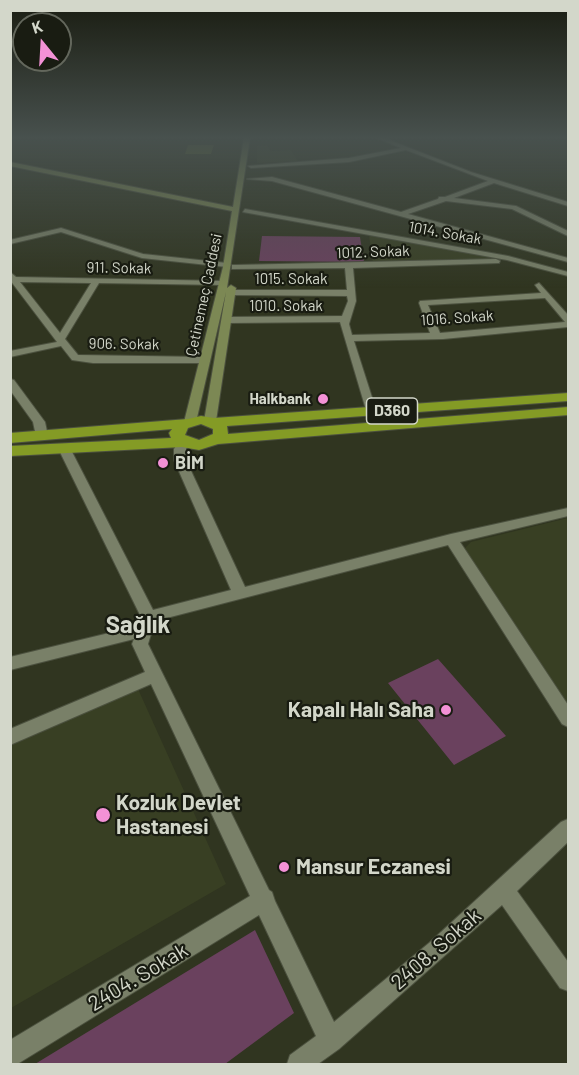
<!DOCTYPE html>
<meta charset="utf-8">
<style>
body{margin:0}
#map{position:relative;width:579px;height:1075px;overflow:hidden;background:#303520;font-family:Barlow,sans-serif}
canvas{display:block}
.frame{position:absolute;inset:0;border:12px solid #d3d7ca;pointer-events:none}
.north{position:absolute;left:12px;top:12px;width:60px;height:60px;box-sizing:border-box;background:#191c12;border:2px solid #63675c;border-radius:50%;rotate:342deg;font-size:16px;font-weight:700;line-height:24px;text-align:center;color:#d3d7ca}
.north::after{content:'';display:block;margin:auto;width:21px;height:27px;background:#f391d6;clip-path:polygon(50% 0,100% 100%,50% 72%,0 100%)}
</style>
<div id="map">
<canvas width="579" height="1075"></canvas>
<div class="frame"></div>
<div class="north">K</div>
</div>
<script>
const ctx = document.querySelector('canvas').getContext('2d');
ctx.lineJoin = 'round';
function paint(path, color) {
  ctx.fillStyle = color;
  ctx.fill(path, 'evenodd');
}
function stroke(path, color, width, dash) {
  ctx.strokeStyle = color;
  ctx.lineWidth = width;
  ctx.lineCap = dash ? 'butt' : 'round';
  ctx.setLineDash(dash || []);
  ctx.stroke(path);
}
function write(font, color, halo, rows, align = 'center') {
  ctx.font = font + ' Barlow,sans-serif';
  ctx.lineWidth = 4.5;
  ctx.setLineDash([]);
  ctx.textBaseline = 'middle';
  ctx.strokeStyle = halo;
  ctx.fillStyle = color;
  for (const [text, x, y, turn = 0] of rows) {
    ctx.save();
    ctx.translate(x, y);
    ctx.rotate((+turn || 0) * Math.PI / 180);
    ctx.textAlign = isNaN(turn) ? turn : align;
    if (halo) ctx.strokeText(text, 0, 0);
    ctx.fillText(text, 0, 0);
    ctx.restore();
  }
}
const built = new Path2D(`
 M267,145L271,151L291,150L298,161L257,163V146Z
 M369,235L495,257L496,259L373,263Z
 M568,518V706L464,549L471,542Z
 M138,689L226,884L11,1008L10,746Z`);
const green = new Path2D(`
 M262,236L360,237L364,262L259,261Z
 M438,659L506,736L454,765L388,683Z
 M255,930L294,1013L225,1064H35Z`);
const building = new Path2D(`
 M188,145H214L211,154H185Z`);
const street = new Path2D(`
 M377,138H384L471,172L568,202V206L494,183L454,198L516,206L568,231V236L512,209L446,201L408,214L568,258V262L272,181L247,179L272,177L401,212L438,199L439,197H445L488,181L406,150L349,162L251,168L248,166L349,158L401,148Z
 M245,209L508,256L568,272V276L507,260L243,212Z
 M61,228L143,254L227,263L231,265L227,267L142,258L61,232L10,244V240Z
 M496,259L500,261L499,263L353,268L356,301L349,324L352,335L430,333L419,303L420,301L541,293L535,285L539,283L568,315V327L443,339L354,341L377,413L372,416L367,413L340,322L227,323L223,320L227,317L342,316L348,301L347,296L227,295L226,293L230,290H347L345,268L232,269V265H235ZM545,298L565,322L440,333L428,305Z
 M10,272L16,277L226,281V285H223L99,283L65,339L78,355L205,357L210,360L205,363H93L72,360L61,346L10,357V351L57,342L10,280ZM20,282L91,283L60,333Z
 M10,379L14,380L45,422L48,436L46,438L42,439L36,436L33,422L10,390Z
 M184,439L190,442L186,449V460L245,587L451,534L568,508V516L460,542L568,705V727L562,724L448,545L155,621L148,644L269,890L272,892L275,901L334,1022L429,943L561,822L568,819V842L517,891L568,962V991L560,988L502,905L339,1049L318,1064H287L290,1055L316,1036L259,915L19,1063L10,1064V1040L250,896L151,684L10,745V729L145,672L132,644L134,639L10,670V657L138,626L141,617L58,448L60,446H68L70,448L153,610L231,590L174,460V449L180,440Z`);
const secondary = new Path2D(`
 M244,138H250L227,288L231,285L236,288L216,421L210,425L204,421L226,292L196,422L190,426L184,422L223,267L232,211L10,166V162L233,207Z`);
const highway = new Path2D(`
 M568,393V401L227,426L228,434L568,407V415L218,444L199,450L182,447L10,456V446L171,438L169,433L172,429L10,443V433L188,419L201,416L214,418ZM201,424L213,429V434L199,440L185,435L188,428Z`);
const markers = [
 [323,399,6,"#f391d6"],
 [163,463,6,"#f391d6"],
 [446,710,6,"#f391d6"],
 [103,815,8,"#f391d6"],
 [284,867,6,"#f391d6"]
];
const farStreetnames = [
 ["1014. Sokak",445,233,10],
 ["1012. Sokak",373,252,-2],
 ["911. Sokak",119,268,1],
 ["1015. Sokak",291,279],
 ["Çetinemeç Caddesi",204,295,-78],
 ["1010. Sokak",286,306],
 ["1016. Sokak",457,318,-4],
 ["906. Sokak",124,344,1]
];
const farPoinames = [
 ["Halkbank",311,399]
];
const shields = [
 [392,411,51]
];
const shieldNames = [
 ["D360",392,411]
];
const poiNames = [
 ["BİM",175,463]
];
const nearPoinames = [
 ["Kapalı Halı Saha",434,710,"right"],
 ["Kozluk Devlet",116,803],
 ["Hastanesi",116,827],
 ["Mansur Eczanesi",296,867]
];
const nearStreetnames = [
 ["2408. Sokak",436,949,-41],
 ["2404. Sokak",138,977,-31]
];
const districtNames = [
 ["Sağlık",138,625]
];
paint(built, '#383f23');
paint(green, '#6a415e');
paint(building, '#5f6e2b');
stroke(street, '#4c513f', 2);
stroke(secondary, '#4c513f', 2);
stroke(highway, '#4c513f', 2);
paint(street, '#798068');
paint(secondary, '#7c8854');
paint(highway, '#849b25');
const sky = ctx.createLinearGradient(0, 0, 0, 288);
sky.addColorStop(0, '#1a1d12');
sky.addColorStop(0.48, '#48514e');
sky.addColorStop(1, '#48514e00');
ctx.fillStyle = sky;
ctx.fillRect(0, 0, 579, 288);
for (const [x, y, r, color] of markers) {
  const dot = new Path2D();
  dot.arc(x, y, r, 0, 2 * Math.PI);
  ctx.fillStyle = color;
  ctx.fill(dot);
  stroke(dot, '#191c12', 2);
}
write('15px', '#d3d7ca', '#191c12', farStreetnames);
write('bold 15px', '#d3d7ca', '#191c12', farPoinames, 'right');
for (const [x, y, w] of shields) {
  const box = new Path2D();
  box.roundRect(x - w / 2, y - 13, w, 26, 4.5);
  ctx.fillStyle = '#191c12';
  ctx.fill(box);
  stroke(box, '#d3d7ca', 1.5);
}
write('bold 16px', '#d3d7ca', null, shieldNames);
write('bold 18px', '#d3d7ca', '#191c12', poiNames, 'left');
write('bold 21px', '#d3d7ca', '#191c12', nearPoinames, 'left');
write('21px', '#d3d7ca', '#191c12', nearStreetnames);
write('bold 24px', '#d3d7ca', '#191c12', districtNames);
</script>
